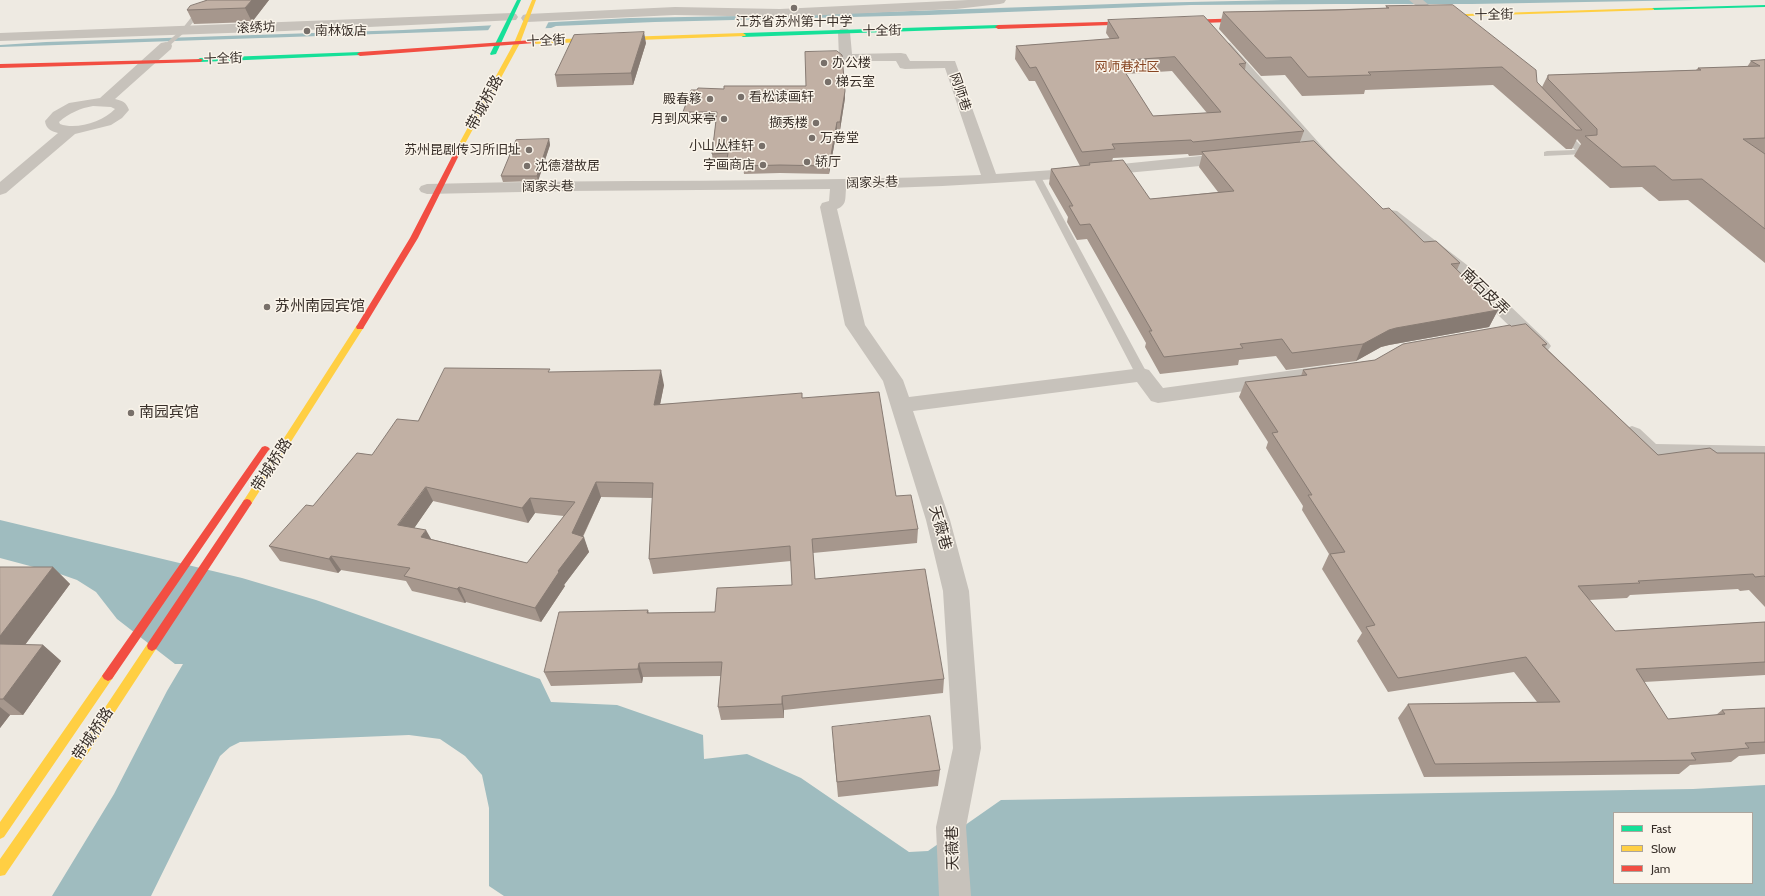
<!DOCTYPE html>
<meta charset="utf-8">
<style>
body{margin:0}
#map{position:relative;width:1765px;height:896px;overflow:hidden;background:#eeeae2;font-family:Cabin,sans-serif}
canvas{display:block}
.legend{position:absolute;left:1613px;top:812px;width:140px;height:72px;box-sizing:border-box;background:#faf4ea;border:1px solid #aca59d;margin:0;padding:5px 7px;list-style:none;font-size:12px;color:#382f29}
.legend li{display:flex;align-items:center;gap:8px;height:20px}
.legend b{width:20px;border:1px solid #aca59d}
</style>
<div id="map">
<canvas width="1765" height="896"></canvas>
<ul class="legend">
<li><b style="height:5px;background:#16e098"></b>Fast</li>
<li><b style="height:5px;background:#ffcf43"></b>Slow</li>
<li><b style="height:5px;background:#f24e42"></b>Jam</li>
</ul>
</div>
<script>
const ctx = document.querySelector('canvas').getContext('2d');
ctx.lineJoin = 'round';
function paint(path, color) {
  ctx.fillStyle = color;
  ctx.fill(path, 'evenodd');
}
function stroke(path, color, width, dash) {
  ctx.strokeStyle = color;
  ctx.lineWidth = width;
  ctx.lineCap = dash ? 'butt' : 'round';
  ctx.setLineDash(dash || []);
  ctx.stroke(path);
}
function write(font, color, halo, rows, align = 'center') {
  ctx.font = font + ' Cabin,"Noto Sans SC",sans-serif';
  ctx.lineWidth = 3;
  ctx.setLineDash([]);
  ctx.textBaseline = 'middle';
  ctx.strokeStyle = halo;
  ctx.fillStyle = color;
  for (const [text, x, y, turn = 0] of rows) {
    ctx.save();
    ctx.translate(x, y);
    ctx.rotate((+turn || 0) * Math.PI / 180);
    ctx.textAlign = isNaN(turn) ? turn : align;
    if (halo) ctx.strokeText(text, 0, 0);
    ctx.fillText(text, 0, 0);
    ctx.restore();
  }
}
const water = new Path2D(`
 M1282,0H1699L1472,4H1336L1191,5L929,15L655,22L556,26L551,28L0,47V45L46,42L403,30L630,18L795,15L1143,3Z
 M0,520L242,578L316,600L540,679L551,702L617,705L703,735L704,759L747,754L801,778L909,852L928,851L1001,800L1693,789L1765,785V896H504L489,886V808L482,775L465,756L440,739L409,735L240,742L230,747L220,756L151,896H52L114,794L167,691L183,664H175L117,619L96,592L77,580L60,574L0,558ZM1614,813H1752V883H1614Z`);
const pier = new Path2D(`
 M549,21L545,29L487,32L492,24Z`);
const lane = new Path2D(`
 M205,0H211L186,31L168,47H164V45L182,29Z
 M1561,131H1567L1585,150V154L1544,156V152L1547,151L1575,150L1561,135Z
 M1037,174L1041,177L1148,375L1146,378H1138L1136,375L1033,177Z`);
const street = new Path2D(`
 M968,0H1006L1004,3L1000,4L956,9L780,17L675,15L527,22L523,21L521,18L523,15L527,14L675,7L780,9Z
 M1409,0H1423L1442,16L1440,19H1432Z
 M512,13L516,14L518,17L516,20L285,31L0,41V33Z
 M844,28L848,29L850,32L852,54L901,53L906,54L910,61H955L996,174L1082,168L1230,153L1235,155L1238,158L1235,161L1230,163C1102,176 975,187 846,189C845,199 847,205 837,209L865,325L903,380L909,397L1142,368L1149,370L1163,388L1331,365L1338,367L1341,372L1338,377L1331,379L1158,403L1151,401L1137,382L913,411L950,520L969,591L981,748L966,827L971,896H939L936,827L953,748L943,591L926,520L883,381L845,325L820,207L822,203L829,201L830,189L568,191L427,194L421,192L419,189L421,186L427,184C612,179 796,183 981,175L945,68L905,69L900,68L896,61H841L839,58L838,32L840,29Z
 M166,42L171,43L172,46L171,49L115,99C123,101 126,102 129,110L122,118L111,125L75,134L6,193L0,195V182L58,133C51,131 46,129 45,121L53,112L69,103L100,98L161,43ZM93,106L111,107L115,109C103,122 76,130 60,124L59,122C69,113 81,108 93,106Z
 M1225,42L1230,43L1335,161L1337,164L1335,167L1329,169L1323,167L1220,49L1219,46L1220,43Z
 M1391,210L1397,211L1467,265L1548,342L1551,346L1548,350L1541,352L1534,350L1455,273L1385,219L1383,215L1385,211Z
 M1632,426L1640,429L1656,444L1765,446V462L1651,460C1639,456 1628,445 1621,434L1624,429Z`);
const fast = new Path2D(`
 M517,0H521L496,54L491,55L490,54Z
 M1765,5V7L1652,10L1650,9L1652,8Z
 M998,25L1001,27L1000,28L743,37L740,35L743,33Z
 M360,52L362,53V55L200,62L197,60L200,58Z`);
const slow = new Path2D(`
 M532,0H536L520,43L461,151L456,152L455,151L514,43Z
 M1652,8L1654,9V10L1436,17L1434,16L1436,15Z
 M743,33L746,35L745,36L533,44L530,42L533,40Z
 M357,325H363L364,327L250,506H244L242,503L244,500Z
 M152,641L156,643L157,646L156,649L92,747L5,875L0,876V859L84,739L148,643Z
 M108,671L112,673L114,676L112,679L4,837L0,839V822L104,673Z`);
const jam = new Path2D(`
 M1252,18L1255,20L1254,21L1178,24L1175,22L1178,20Z
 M1138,21L1140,22V24L998,29L995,27L998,25Z
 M533,40L536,42L535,43L360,56L357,54L360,52Z
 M202,59V61L200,62L0,68V64Z
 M458,149L461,151L418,238L364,327L363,329H357L356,327L410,238L455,151Z
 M265,446L268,447L270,449L268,451L112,679L108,681L104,679L102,676L104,673L262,447Z
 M247,499L250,500L252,503L250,506L156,649L152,651L148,649L147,646L148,643L244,500Z`);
const wall = new Path2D(`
 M208,0H269L252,22L194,24L187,10Z
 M1386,6L1537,82L1542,87L1548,75L1696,70L1698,68L1747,67L1751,61L1765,60V263L1688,200L1659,201L1642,187L1610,188L1574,156L1581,144L1577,139L1572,149H1566L1493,85L1365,90L1364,94L1302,96L1285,75L1261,76L1219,29L1223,12L1386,8Z
 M1108,20L1246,63L1245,70L1304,131L1300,142L1383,209L1424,242L1460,263L1457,270L1498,310L1489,327L1389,345L1381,347L1356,361L1286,370L1276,356L1239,360L1238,365L1160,374L1145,347L1146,343L1087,239L1077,240L1067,222L1068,217L1049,184L1051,169L1080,166L1035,81H1029L1015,59L1016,46L1110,39L1106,33ZM1172,71L1207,113L1153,116L1126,74ZM1188,154L1189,156L1202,155L1199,167L1218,192L1150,199L1112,161L1113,158Z
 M646,43L633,85L557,87L555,75Z
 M845,91V98L840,130L837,129L829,174L780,173L744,174L743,167H728L727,161L713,162L712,154L716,119H684L683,112Z
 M549,139L550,145L538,181L503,182L501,176Z
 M1511,326L1547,344L1545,347L1658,455L1717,453H1765V607L1749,590L1740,591L1738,589L1630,595L1627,598L1589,600L1615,631L1765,622V675L1644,682L1668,719L1716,715L1722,710L1765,708V754L1739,756L1731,762L1690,765L1679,774L1424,777L1398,718L1408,704L1537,702L1514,672L1388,692L1357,641L1362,633L1322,569L1329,554L1302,510L1303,506L1266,448L1268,442L1239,397L1245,382L1301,376L1303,370L1375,360Z
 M551,372L664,385L660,404L802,398L896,496L918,529L917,543L813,553L815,579L944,679L943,693L784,710V718L721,720L718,707L721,676L643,677L642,683L551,686L544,672L648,610L649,613L715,612L792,585L791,561L653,574L649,559L653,498L601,497L583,537L589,552L564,585L565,586L541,622L466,602L465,603L412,591L406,581L341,570L338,573L280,561L269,546L313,506L372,455L418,421ZM433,501L528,523L535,513L564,516L527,563L431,539L414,528Z
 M0,567H53L70,584L25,645H43L61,661L23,715H10L0,728Z
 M833,743L940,770L938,786L838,797Z`);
const shadedWall = new Path2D(`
 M252,0H269L252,22L245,8Z
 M644,32L646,43L633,85L631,73Z
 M845,91V98L840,130V122Z
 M837,122V129L829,174V166Z
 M549,139L550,145L538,181L537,176Z
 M1498,310L1489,327L1389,345L1381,347L1356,361L1363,344L1389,330L1396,328Z
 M661,370L664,385L657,420L654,405Z
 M596,482L601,497L579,544L584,537L589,552L564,585L565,586L541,622L535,608L558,571L572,533Z
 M426,487L433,501L406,540L398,525Z
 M530,498L535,513L528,523L522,508Z
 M426,530L434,544L421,537Z
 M331,556L341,570L338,573L329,559Z
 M53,567L70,584L13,661L0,650V636Z
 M459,587L466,602L465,603L457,589Z
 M43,645L61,661L23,715L3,699Z
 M639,663L643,677L642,683L638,669Z
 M782,696L784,710V718L782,704Z
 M0,707L10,715L0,728Z`);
const building = new Path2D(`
 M208,0H252L245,8L187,10L190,6Z
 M1453,5L1536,70L1537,82L1582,130H1576L1502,67L1368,72L1371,75L1308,77L1291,57L1266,58L1223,12L1336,10L1389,8L1386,6Z
 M1204,16L1246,63L1239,64L1304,131L1193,142L1191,140L1112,144L1115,149L1082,152L1036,67L1030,68L1016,46L1119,38L1108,20ZM1175,57L1221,112L1153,116L1118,61Z
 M644,32L631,73L555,75L574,35Z
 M837,51L842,55L845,91L840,122H837L829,166L780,165L743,166L744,159H727L728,153L712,154L717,112H683L691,90H697L698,88L724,89V86H806L805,52Z
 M1765,60V138L1743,139L1765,154V229L1702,179L1672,180L1655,166L1622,167L1585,136L1597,135V129L1548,79V75L1701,70L1698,68L1760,66L1751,61Z
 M549,139L537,176H501L516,140Z
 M1314,141L1383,209L1389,208L1424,242L1436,241L1460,263L1451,264L1498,310L1396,328L1389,330L1363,344L1292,353L1282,339L1240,344L1243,348L1164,357L1149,331H1152L1090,224L1080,225L1069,206H1073L1051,169L1090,165L1089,163L1123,160L1150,199L1234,191L1202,152Z
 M1526,324L1547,344L1542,345L1658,455L1710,448L1717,453H1765V577L1764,576L1755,577L1753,574L1638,581L1640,583L1578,586L1615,631L1765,622V662L1636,669L1668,719L1725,714L1722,710L1765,708V742L1745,743L1749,748L1691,753L1696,760L1435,764L1408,704L1560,702L1526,657L1398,678L1366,627L1375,625L1330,554L1345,552L1308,495H1312L1272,433L1278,432L1245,382L1307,375L1303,370L1375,360L1403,344L1510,325L1511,326Z
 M445,368L550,369L548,372L661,370L654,405L802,393V398L879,392L896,496L911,495L918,529L812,539L815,579L925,569L944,679L782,696V704L718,707L722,662L639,663L638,669L544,672L559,612L648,610L647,613L715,612L717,588L792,585L790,546L649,559L653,483L596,482L572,533L584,537L558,571L559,572L535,608L459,587L457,589L404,576L410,568L331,556L329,559L269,546L306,505L313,506L357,453L372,455L397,419L418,421ZM426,487L522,508L530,498L575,502L527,563L421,537L426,530L398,525Z
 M0,567H53L0,636Z
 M0,644L43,645L3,699H0Z
 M930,716L940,770L837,782L832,727Z`);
const markers = [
 [794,8,4,"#78706a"],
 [307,31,4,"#78706a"],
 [824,63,4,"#78706a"],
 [828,82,4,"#78706a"],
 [741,97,4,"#78706a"],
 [710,99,4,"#78706a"],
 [724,119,4,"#78706a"],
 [816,123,4,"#78706a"],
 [812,138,4,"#78706a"],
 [762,146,4,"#78706a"],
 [529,150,4,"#78706a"],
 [807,162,4,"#78706a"],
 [763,165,4,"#78706a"],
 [527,166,4,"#78706a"],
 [267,307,4,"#78706a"],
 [131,413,4,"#78706a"]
];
const farStreetnames = [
 ["十全街",1494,15,-1],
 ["滚绣坊",256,28,-2],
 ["十全街",882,31,-1],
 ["十全街",546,41,-3],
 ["十全街",223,59,-2],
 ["网师巷",960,92,71],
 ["阔家头巷",872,183,-2],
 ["阔家头巷",548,187,-1]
];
const farPoinames = [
 ["江苏省苏州第十中学",794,22,"center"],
 ["南林饭店",315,31],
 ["办公楼",832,63],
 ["梯云室",836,82],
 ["看松读画轩",749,97],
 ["殿春簃",702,99,"right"],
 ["月到风来亭",716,119,"right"],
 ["撷秀楼",808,123,"right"],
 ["万卷堂",820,138],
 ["小山丛桂轩",754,146,"right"],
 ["苏州昆剧传习所旧址",521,150,"right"],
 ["轿厅",815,162],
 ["字画商店",755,165,"right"],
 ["沈德潜故居",535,166]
];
const farNeighbourhoodnames = [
 ["网师巷社区",1127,67]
];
const streetNames = [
 ["带城桥路",485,103,-62],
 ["南石皮弄",1485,292,44],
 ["带城桥路",272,465,-57],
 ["天薇巷",940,528,74],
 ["带城桥路",93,734,-56],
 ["天薇巷",953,848,-91]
];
const poiNames = [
 ["苏州南园宾馆",275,307],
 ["南园宾馆",139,413]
];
paint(water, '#9fbcbf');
paint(pier, '#eeeae2');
paint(lane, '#c7c2bb');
paint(street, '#c7c2bb');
paint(fast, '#16e098');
paint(slow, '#ffcf43');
paint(jam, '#f24e42');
paint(wall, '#a6978d');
paint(shadedWall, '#877b73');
paint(building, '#c1b0a4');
stroke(building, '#877b73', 1);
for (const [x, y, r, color] of markers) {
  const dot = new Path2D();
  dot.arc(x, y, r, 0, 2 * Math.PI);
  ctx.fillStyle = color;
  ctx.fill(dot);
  stroke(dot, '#faf4ea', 1.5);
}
write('13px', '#382f29', '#faf4ea', farStreetnames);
write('13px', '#382f29', '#faf4ea', farPoinames, 'left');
write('13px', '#874522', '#faf4ea', farNeighbourhoodnames);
write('15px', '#382f29', '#faf4ea', streetNames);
write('15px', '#382f29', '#faf4ea', poiNames, 'left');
</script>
